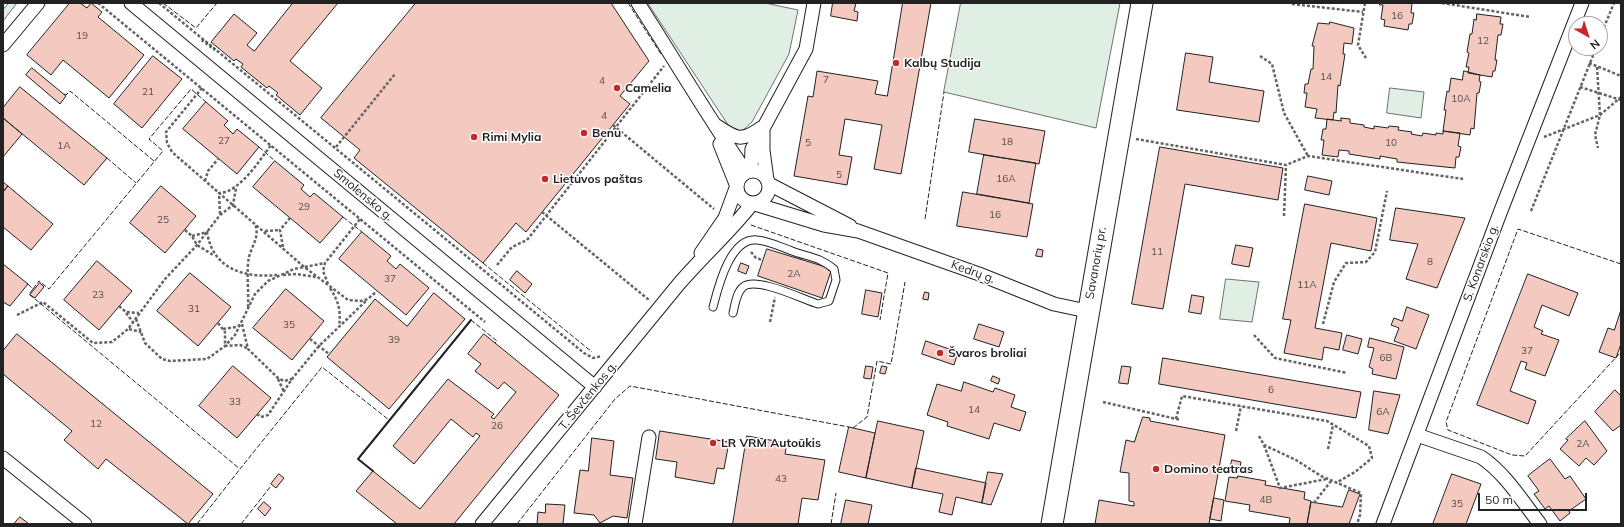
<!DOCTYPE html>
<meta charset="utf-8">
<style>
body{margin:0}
#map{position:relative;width:1624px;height:527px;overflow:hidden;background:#fff;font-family:Mulish,sans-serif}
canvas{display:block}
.frame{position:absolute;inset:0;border:4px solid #222;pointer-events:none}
.north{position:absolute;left:1568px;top:16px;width:40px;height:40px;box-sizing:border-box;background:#fff;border:1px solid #a7a7a7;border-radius:50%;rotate:141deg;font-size:11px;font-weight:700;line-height:16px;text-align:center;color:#222}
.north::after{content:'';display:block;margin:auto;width:14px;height:18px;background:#c62828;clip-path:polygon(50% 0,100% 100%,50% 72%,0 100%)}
.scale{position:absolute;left:1478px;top:493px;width:109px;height:18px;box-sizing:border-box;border:2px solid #222;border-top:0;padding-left:5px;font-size:12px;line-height:14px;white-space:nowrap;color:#222;-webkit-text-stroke:3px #fff;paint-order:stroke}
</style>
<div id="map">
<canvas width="1624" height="527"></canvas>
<div class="frame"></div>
<div class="north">N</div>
<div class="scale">50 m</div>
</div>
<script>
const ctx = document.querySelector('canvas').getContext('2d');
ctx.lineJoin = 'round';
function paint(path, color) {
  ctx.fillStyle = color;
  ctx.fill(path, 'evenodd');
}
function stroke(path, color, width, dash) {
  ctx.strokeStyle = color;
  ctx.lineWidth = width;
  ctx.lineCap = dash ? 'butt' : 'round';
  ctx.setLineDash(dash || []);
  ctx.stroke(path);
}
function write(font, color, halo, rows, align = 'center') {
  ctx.font = font + ' Mulish,sans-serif';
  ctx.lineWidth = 3;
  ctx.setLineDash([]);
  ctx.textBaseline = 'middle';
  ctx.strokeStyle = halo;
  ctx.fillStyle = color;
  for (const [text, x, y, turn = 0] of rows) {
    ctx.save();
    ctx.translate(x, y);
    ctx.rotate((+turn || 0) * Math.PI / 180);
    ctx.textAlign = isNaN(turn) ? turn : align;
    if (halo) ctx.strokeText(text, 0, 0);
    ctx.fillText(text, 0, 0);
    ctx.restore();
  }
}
const green = new Path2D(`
 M9,3H17L3,21V10Z
 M648,3H765L798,10L789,54L752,122L743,130L737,132L731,129Z
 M961,3H1120L1096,128L944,92Z
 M1390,88L1424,92L1421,118L1387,113Z
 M1226,279L1259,282L1252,322L1220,319Z`);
const building = new Path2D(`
 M70,3H80L87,8L91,3L102,12L98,17L144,55L109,98L63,60L51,75L27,55Z
 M293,3H338L290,61L322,88L300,115L276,95L278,93L269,86L267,88L241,67L243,64L236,59L234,61L211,42L234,14L257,33L247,45L254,51Z
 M416,3H611L649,61L620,96L630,104L526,232L516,223L483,263L354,158L360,150L321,118Z
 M833,3H856L854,11L858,12L857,21L831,16Z
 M903,3H931L901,174L874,169L882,125L845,119L839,155L852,157L847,185L794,176L808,96L813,97L817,71L878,81L875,94L887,96Z
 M1380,3H1412L1411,13H1414L1412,24H1409L1408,30L1384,26L1385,20L1381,19L1383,5H1380Z
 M1477,14L1501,17L1500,24H1503L1501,35H1498L1495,60H1497L1495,71H1493L1492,77L1468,73L1469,67H1466L1469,53L1467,52L1470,34H1472L1474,19L1476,20Z
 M1330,22L1354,28L1352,44L1344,43L1343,54H1345L1340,86L1338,85L1336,113L1334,112L1333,120L1315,118L1317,109L1305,107L1307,93H1304L1305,84H1308L1311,69H1313L1314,46H1312L1318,23L1329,24Z
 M1186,53L1213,57L1209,82L1264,91L1259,122L1177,110Z
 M153,56L182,79L142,128L114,104Z
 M32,68L66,96L60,104L26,75Z
 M1464,71L1480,75L1479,81L1481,82L1479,93H1477L1474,129L1471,128L1470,135L1443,131L1446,110H1444L1447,91L1449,92L1451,78L1462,80Z
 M20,87L107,158L84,185L3,118V108Z
 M206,102L228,121L224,125L233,134L237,129L259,147L237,174L183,129Z
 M3,118L22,134L3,157Z
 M1341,118L1350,119V123L1364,125V127L1374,129V126L1388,128L1389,126L1399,127L1398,130L1412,132L1411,134L1422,136L1423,133L1436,135V133L1443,134V131L1460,133L1458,146L1461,147L1459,157H1456L1455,168L1397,162V159L1380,156V159L1349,154V151L1339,150L1338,157L1322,155L1324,140H1321L1323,129H1326L1327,119L1341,121Z
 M975,119L1045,131L1039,164L969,152Z
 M1160,147L1283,168L1278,200L1185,184L1163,309L1132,304Z
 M984,155L1036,163L1029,203L977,194Z
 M275,161L304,185L301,189L310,197L314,193L343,217L320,243L253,187Z
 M1308,176L1332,181L1329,195L1305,190Z
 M3,182L8,186L3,192Z
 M8,186L53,224L31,250L3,227V192Z
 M161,186L196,216L165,253L130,223Z
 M963,192L1033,204L1027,237L957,226Z
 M1305,204L1377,218L1371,251L1331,243L1315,328L1342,333L1339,350L1324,347L1322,360L1284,353L1291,320L1283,319Z
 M1396,208L1465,218L1437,288L1406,279L1418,244L1390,240Z
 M362,232L391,256L387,261L396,269L400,264L429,288L406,315L339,259Z
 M1236,245L1253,248L1249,267L1232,264Z
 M767,249L829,268L828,270L831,271L822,298L758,276Z
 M1038,249L1043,250L1042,257L1036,256Z
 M97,261L132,291L99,330L64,300Z
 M741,263L749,266L746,274L738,271Z
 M3,264L28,284L10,306L3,302Z
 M517,271L532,284L525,293L510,280Z
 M190,273L231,307L198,346L157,311Z
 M1528,274L1578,293L1569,316L1542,305L1534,327L1543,331L1541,334L1559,340L1545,376L1525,369L1527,363L1521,361L1510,391L1536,401L1528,424L1477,405Z
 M40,283L44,287L35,298L30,295Z
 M286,289L324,321L292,360L253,328Z
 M866,290L882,293L878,317L862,314Z
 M925,292L929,293L928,300L923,299Z
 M434,293L465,319L389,409L327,357L375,299L407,326Z
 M1192,295L1204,297L1201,314L1189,312Z
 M1407,307L1429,315L1416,349L1394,341L1399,328L1391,325L1394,318L1402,321Z
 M1621,310V344L1616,358L1599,352L1608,328L1614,330Z
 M979,324L1004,332L999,347L974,339Z
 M17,334L213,494L188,524L106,459L98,469L64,440L72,431L3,374V351Z
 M484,334L559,395L454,524H397L356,491L373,471L420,509L480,436L476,433L473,437L451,419L414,464L393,446L448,379L494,414L491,417L494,419L516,392L504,382L498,389L475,371L481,364L468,354Z
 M1347,335L1362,339L1358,354L1343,350Z
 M1370,338L1404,347L1396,379L1372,374L1373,369L1369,367L1374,348L1368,347Z
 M926,341L958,352L954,365L922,354Z
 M1163,358L1361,392L1356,418L1159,384Z
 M233,366L271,398L237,438L199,406Z
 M866,366L873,367L871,379L864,378Z
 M882,366L887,367L885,374L880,373Z
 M1122,366L1131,367L1128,384L1119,383Z
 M993,376L1000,379L998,384L991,381Z
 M964,382L993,392L995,388L1015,395L1011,407L1026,412L1020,431L994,423L989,439L947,426L948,422L927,415L937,384L961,391Z
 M1615,390L1621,396V425L1613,431L1595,412Z
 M1374,391L1400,395L1388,434L1369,430Z
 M1143,417L1150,418V421L1225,435L1209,524H1095L1099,500L1134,506V502L1129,501V473L1120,472L1126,440L1134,442Z
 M878,421L924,431L912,488L866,478Z
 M1585,421L1607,451L1594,465L1586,458L1579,466L1560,449L1568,440L1566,439Z
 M849,427L875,433L866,478L839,472Z
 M660,431L729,442L724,469L717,468L714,484L675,477L677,462L656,459Z
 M747,436L787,443L785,454L825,460L818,500L802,498L798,524H733Z
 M592,438L614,441L610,475L633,478L627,518L613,516L600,523L594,515L574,513L580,470L588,471Z
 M1550,459L1565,479L1570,476L1586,499L1569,511L1570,513L1560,521L1549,506L1545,509L1534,494L1539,491L1528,476Z
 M1232,460L1241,462L1239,472L1230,470Z
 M916,468L986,483L982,503L956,497L952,515L939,512L943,494L912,488Z
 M988,472L1003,474L991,505L982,503Z
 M279,474L284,478L276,488L271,484Z
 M1452,474L1481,484L1466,524H1433Z
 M1238,476L1266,481L1265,485L1305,492L1304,499L1311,501L1307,524H1289L1290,518L1249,511L1250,505L1225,501L1229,477L1237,478Z
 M1349,490L1360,494L1349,524H1307L1311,502L1342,507Z
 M1214,498L1224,500L1221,521L1210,519Z
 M846,500L872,505L868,524H841Z
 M264,502L271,508L265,516L258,509Z
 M546,504L565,505L563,524H537L538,512L545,513Z
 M20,517L29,524H14Z`);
const path = new Path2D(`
 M98,3L485,322
 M159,3L584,353L593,358L602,356
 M1365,3L1358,45L1366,58
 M1442,3L1530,17
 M1292,4L1363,12
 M1600,37L1614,3
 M1260,56L1272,64L1284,113L1308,156
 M1589,63L1621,76
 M1597,67L1600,115L1595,135L1598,148
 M1580,87L1621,100
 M202,88L166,132L167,143L172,152L303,266L348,300L361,301L368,299L377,291
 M613,125L714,209
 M1544,137L1600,115L1621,97
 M1136,139L1286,165L1308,156L1463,179
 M336,147L395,74
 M205,181L208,171L218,159
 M1531,211L1596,48
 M542,212L649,300L648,301
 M220,214L219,193C239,193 260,160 271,145
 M1284,216L1286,165
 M185,230L192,236L197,245L213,255
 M265,231L280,230
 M192,236L207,232C213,270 245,278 278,275
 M283,247L280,230L290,218
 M751,252L756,258L763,260
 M497,265L512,247L527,240L664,66
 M283,275L296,274L316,277
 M328,284L323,271L325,263L360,219
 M330,288C339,302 341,311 339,327
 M119,306L126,312L139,313
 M248,307C249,292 246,270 249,257C252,245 260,237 255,224
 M126,313L133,322
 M17,315L43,302L93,343L112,342L128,329L165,279L197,245L220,215L233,205L236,188
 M136,319L145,343L162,359L170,361L207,359L225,346L235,335L255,294L268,281L294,269L325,263
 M770,322L775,297
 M218,323L225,332V346L240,345L247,348
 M1323,324L1334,282L1346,263L1366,262L1375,252L1387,191
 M129,329L141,332
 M223,329L236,327L242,324L248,349L278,378L284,381L292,379
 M1254,335L1275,358L1347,373
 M310,339L329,354
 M278,379L284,392
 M1103,402L1181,420
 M257,414L261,417L268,415L292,379L319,346L367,300
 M1176,419L1182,396L1327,421L1369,446L1372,458L1355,472L1336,483
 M1236,431L1241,406
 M1259,436L1264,445L1296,460L1321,476L1361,493L1360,515L1357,524
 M1264,445L1280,488L1327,479
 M1328,449L1333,425
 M1314,503L1331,481`);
const service = new Path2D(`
 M713,307C718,288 730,237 757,240C769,241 781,247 792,251C808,257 820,257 834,269L836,280L829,301L818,304C802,299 756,276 743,287C736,293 735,305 733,313`);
const minor = new Path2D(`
 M131,3L595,387
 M638,3C674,59 708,117 746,172
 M3,45L38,3
 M717,126C736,139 742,142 761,128
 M763,131V150L767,180
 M720,144L736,184
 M737 187a16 16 0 1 1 32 0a16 16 0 1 1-32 0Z
 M751,171L752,149L806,49L814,3
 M769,184L850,226
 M755,204L824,225L858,231L979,274L1054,304L1087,311
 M701,253L725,218L736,188
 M1417,435L1481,457C1506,474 1522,501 1540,524
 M3,458L85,524
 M482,524L678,285C702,257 729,233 752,204
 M635,524L649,437
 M1383,524L1500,213L1582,3`);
const primary = new Path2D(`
 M1052,524L1142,3`);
const hedge = new Path2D(`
 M202,40L215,50`);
const fence = new Path2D(`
 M163,3L196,28L217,3
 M628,3L661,54
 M64,94L66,95L70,91L154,161
 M259,147L275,161
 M107,158L136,183
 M343,217L362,232
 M925,219L944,92
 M751,225L888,273L880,320
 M483,263L592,352
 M1621,264L1518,229L1446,422L1448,430L1512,455L1525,456L1621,352
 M28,284L33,289L39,281L49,289L163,151L149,139L191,89L206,102
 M33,289L29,294L240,469L322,367L389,420
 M471,320L497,341L495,343
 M853,428L867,417L877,361L891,364L905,282
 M197,524L240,469
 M241,524L271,486
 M517,524L615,399L630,386L849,427
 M831,524L836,493`);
const wall = new Path2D(`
 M373,471L358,459L471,320`);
const markers = [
 [896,63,4,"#c62828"],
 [617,88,4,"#c62828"],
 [584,133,4,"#c62828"],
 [474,137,4,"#c62828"],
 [545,179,4,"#c62828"],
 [940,353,4,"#c62828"],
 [713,443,4,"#c62828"],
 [1156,469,4,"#c62828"]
];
const numberNames = [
 ["16",1397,16],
 ["19",82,36],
 ["12",1483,41],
 ["14",1326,77],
 ["7",826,80],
 ["4",602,81],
 ["21",148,92],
 ["10A",1461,99],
 ["4",604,116],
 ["27",224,141],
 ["18",1007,142],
 ["5",808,143],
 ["10",1391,143],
 ["1A",64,146],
 ["5",839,175],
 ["16A",1006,179],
 ["29",304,207],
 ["16",995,215],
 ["25",163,220],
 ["11",1157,252],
 ["8",1430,262],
 ["2A",794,274],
 ["37",390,279],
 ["11A",1307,285],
 ["23",98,295],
 ["31",194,309],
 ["35",289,325],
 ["39",394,340],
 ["37",1527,351],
 ["6B",1386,358],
 ["6",1271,390],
 ["33",235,402],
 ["14",974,410],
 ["6A",1383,412],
 ["12",96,424],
 ["26",497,426],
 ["2A",1583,444],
 ["43",781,479],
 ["4B",1266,500],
 ["35",1457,504]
];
const poiNames = [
 ["Kalbų Studija",904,63],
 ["Camelia",625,88],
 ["Benu",592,133],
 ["Rimi Mylia",482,137],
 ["Lietuvos paštas",553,179],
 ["Švaros broliai",948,353],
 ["LR VRM Autoūkis",721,443],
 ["Domino teatras",1164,469]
];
const streetNames = [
 ["Smolensko g.",363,195,40],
 ["Savanorių pr.",1096,263,-80],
 ["S. Konarskio g.",1481,263,-70],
 ["Kedrų g.",973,272,20],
 ["T. Ševčenkos g.",588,396,-51]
];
paint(green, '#e0efe3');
stroke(green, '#6f6f6f', 1);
paint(building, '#f3c9c0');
stroke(building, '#222', 1);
stroke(service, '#222', 9);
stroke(minor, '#222', 15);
stroke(primary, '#222', 23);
stroke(path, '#646464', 2.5, [3, 2]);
stroke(service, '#fff', 7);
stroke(minor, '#fff', 13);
stroke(primary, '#fff', 21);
stroke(hedge, '#2f5e38', 3, [2, 3]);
stroke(fence, '#222', 1, [5, 2]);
stroke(wall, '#222', 2);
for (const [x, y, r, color] of markers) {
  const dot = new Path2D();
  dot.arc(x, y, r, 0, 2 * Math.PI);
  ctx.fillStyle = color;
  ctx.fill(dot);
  stroke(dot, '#fff', 1.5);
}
write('10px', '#564c4a', null, numberNames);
write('bold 12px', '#222', '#fff', poiNames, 'left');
write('12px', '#222', '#fff', streetNames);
</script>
